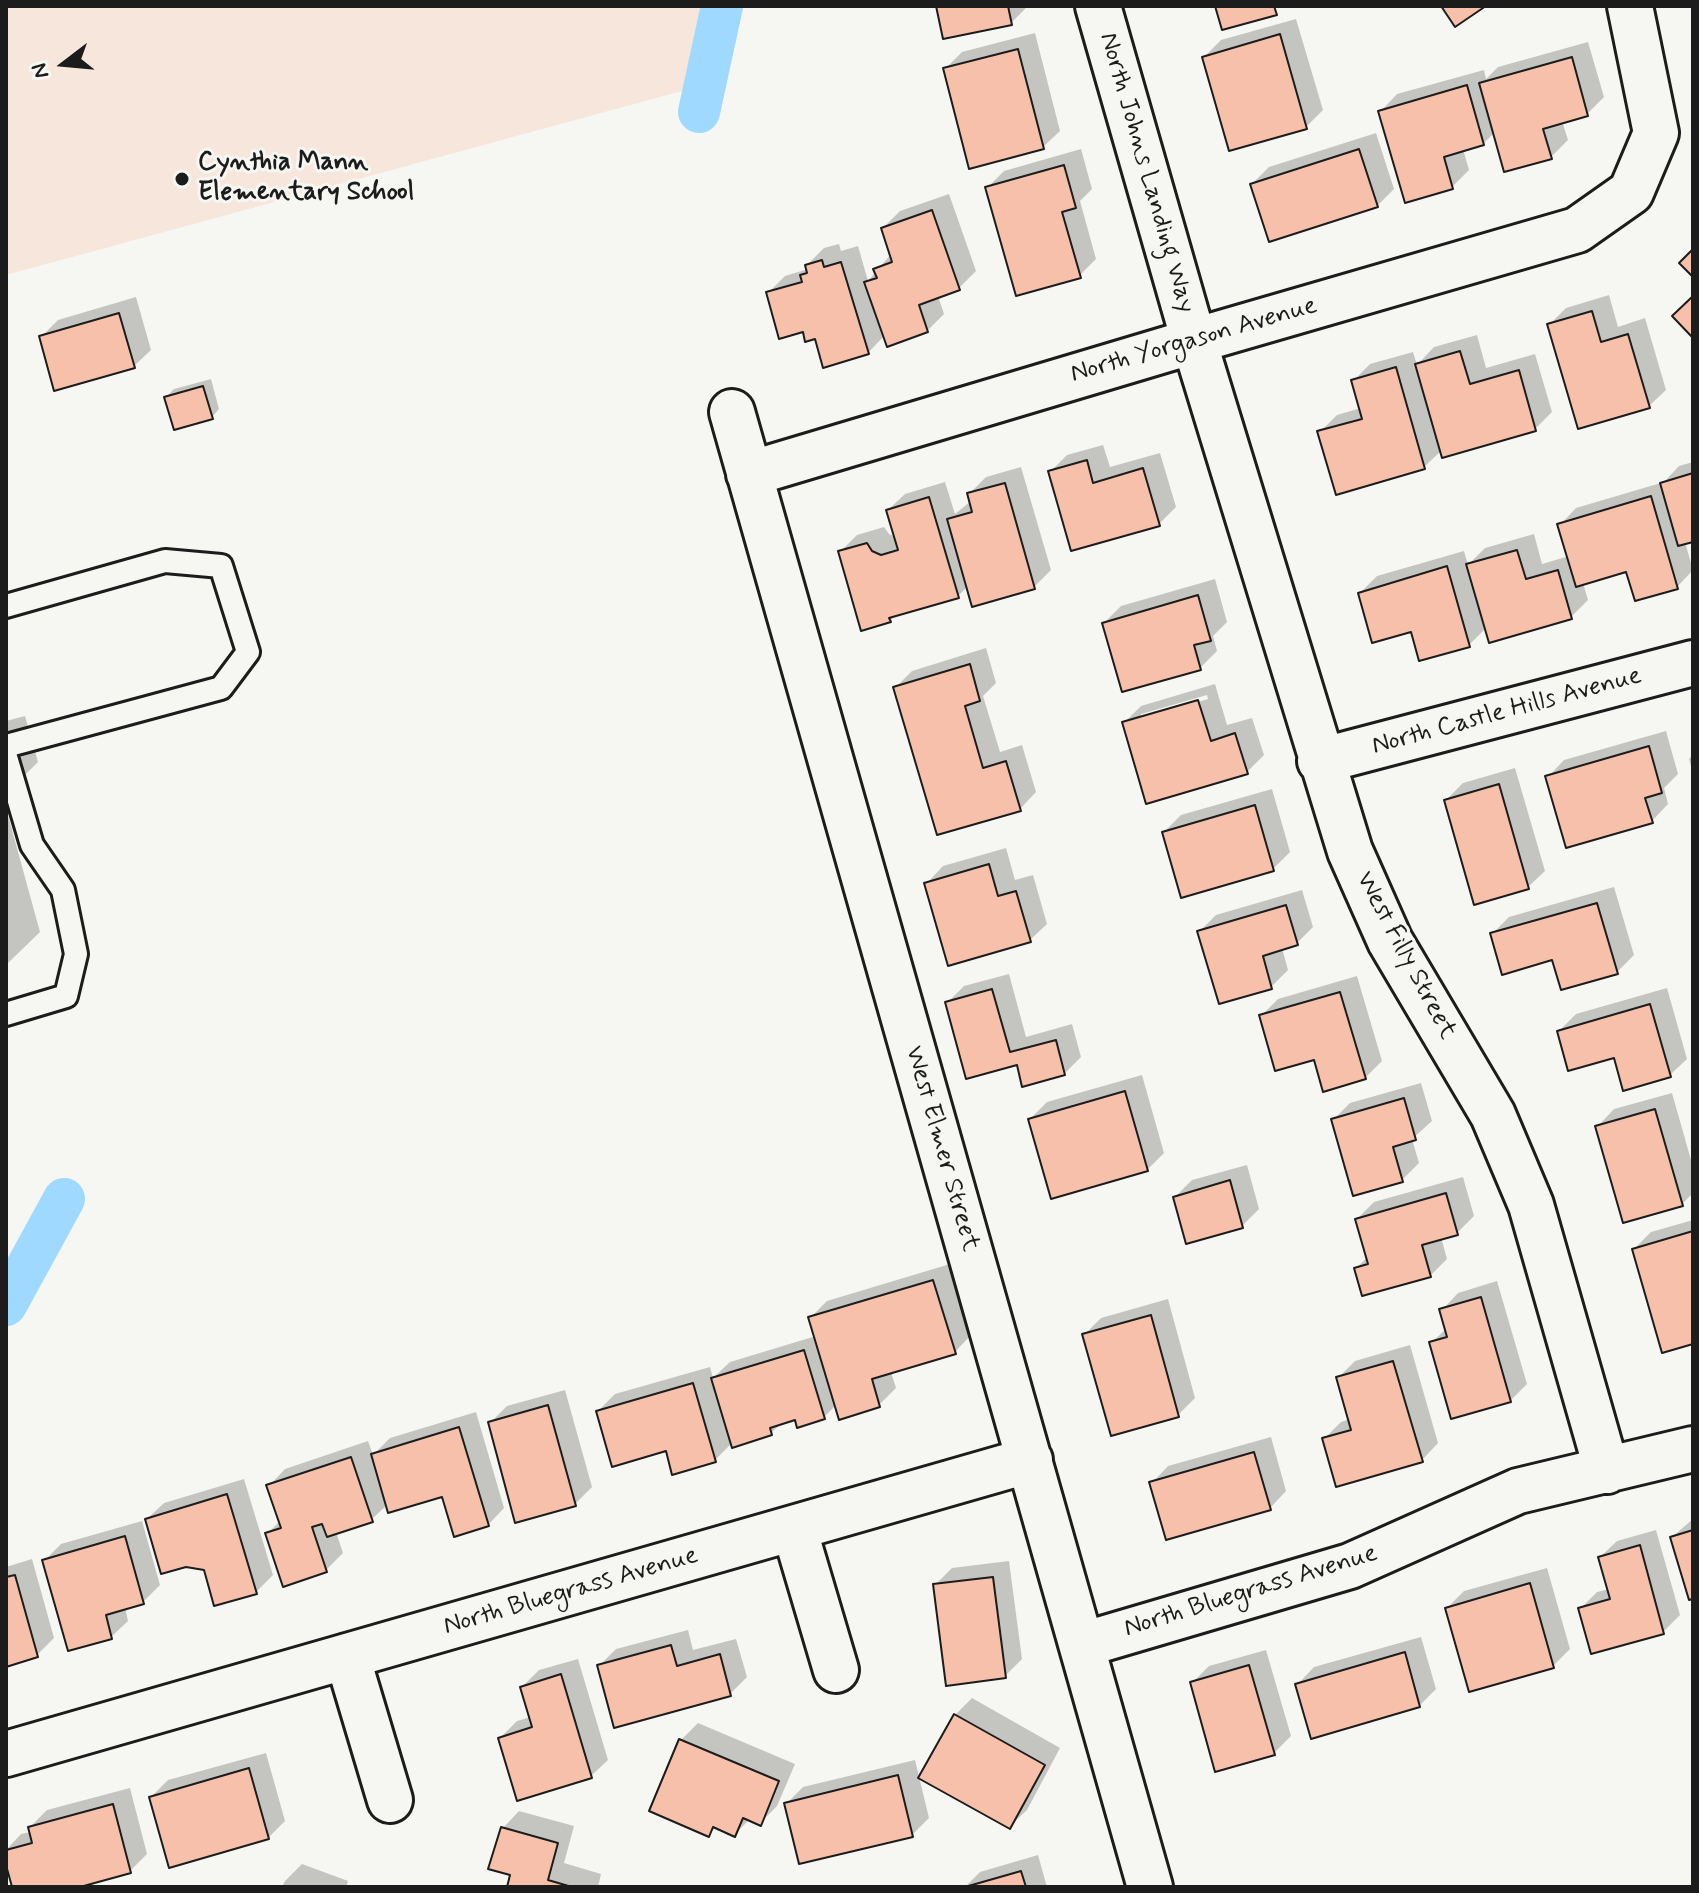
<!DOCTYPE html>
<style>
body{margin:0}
#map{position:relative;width:1699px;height:1893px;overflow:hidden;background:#f6f6f2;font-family:Mynerve,sans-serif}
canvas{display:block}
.frame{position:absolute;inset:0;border:8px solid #1c1c1c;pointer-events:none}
.north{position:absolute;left:24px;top:24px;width:80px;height:80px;-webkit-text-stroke:6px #f6f6f2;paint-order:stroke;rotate:254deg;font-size:22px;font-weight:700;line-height:32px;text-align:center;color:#1c1c1c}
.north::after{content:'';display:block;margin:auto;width:28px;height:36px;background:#1c1c1c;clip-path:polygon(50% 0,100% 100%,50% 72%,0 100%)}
</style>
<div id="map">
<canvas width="1699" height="1893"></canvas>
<div class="frame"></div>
<div class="north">N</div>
</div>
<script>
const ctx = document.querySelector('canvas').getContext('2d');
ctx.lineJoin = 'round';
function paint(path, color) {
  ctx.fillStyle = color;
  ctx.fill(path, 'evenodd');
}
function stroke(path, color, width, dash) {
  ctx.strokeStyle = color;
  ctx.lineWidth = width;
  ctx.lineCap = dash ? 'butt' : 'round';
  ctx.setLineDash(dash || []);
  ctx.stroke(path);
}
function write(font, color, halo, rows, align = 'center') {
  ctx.font = font + ' Mynerve,sans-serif';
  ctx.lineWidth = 6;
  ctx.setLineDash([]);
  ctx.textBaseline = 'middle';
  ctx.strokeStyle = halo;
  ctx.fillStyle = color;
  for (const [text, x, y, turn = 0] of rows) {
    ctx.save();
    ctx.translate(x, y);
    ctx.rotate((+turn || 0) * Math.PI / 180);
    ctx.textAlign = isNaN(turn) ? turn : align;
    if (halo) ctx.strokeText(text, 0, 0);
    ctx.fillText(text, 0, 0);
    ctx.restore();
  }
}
const built = new Path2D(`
 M6,6H715L711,83L6,275Z`);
const shadow = new Path2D(`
 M938,6H1028L1011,23Z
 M1296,19L1323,110L1306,127L1204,57L1221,40Z
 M1035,33L1060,131L1043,147L945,69L962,52Z
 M1588,42L1604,97L1587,114L1562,121L1568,140L1551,157L1495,132L1483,144L1463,149L1469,170L1452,187L1381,111L1397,94L1484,70L1486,79L1498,67Z
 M1376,133L1394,189L1377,206L1252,184L1269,167Z
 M1081,149L1092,189L1080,201L1096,259L1079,276L987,188L1004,171Z
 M949,194L976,271L959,288L938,296L944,314L927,331L885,335L868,353L816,336L804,330L768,293L785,276L808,269L807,265L824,248L839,244L841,251L858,246L868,281L892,253L883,228L900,211Z
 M1609,295L1618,327L1645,318L1666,390L1649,406L1549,325L1566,308Z
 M136,297L151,350L134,366L41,337L58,320Z
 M1477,335L1486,368L1535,354L1552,412L1535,429L1442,450L1424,467L1320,432L1337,415L1361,408L1353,381L1370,364L1413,352L1417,365L1434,347Z
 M211,379L219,409L212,417L166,397L174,389Z
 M1103,445L1110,467L1160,453L1176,507L1159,524L1050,472L1067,455Z
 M1693,462V540L1685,542L1693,570L1677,587L1627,570L1583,583L1588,600L1571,617L1486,628L1469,645L1412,630L1360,593L1377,576L1464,551L1468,565L1485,548L1534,534L1542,564L1569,556L1560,525L1576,508L1664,482L1679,466Z
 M1021,467L1051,570L1034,587L968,586L958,596L896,614L890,621L840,552L857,535L884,527L889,534L896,537L888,510L905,494L945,482L955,514L971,501L969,494L986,477Z
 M1215,579L1227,622L1213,636L1217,651L1200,668L1104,623L1121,606Z
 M986,648L996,683L983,696L1000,752L1022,745L1036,792L1020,809L895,688L912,671Z
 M1215,684L1227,725L1252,718L1264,755L1247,772L1124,723L1141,706ZM1207,695L1208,699L1141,719V714Z
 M25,716L38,762L6,794V721Z
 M1666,731L1678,774L1664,788L1668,804L1652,821L1548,777L1564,760Z
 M1693,754V774L1689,759Z
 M1515,768L1545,871L1528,887L1446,800L1463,783Z
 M1272,789L1290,852L1273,869L1164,832L1181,815Z
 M6,808L40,932L6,965Z
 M1006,848L1015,880L1033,875L1047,924L1030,940L927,883L943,866Z
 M1614,887L1634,955L1617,972L1553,958L1492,934L1509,917Z
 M1302,890L1313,927L1297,943L1282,948L1288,970L1271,987L1199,932L1216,915Z
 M1009,974L1026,1037L1072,1024L1081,1057L1064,1074L1018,1063L947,1003L964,986Z
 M1357,976L1382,1061L1365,1078L1316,1057L1261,1016L1278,999Z
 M1667,988L1687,1059L1670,1075L1559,1031L1576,1014Z
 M1142,1075L1164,1153L1147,1170L1030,1119L1047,1102Z
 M1421,1083L1432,1121L1412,1139L1419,1163L1402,1180L1333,1120L1350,1103Z
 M1672,1093L1693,1167V1193L1682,1204L1598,1126L1614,1109Z
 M1247,1165L1259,1209L1242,1226L1175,1197L1192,1180Z
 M1463,1177L1474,1216L1457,1233L1441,1237L1447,1259L1430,1276L1356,1268L1368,1257L1357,1219L1374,1202Z
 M1693,1220V1342L1634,1249L1651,1232Z
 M950,1264L971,1335L955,1352L891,1372L896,1388L879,1405H836L824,1417L796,1418L783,1422L771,1433L732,1443L715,1460L667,1449L598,1411L615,1394L710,1367L713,1378L730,1362L816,1336L810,1318L827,1301Z
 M1497,1281L1527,1384L1510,1401L1431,1343L1447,1328L1442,1310L1458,1293Z
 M1168,1299L1195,1398L1178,1415L1085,1334L1101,1318Z
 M1410,1345L1438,1443L1422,1460L1324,1439L1341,1422L1350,1419L1338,1378L1355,1361Z
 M565,1390L592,1487L575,1504L490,1423L507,1406Z
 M476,1412L504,1508L488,1525L443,1494L388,1504L371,1520L336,1532L343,1553L326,1570L267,1534L280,1521L269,1486L285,1469L368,1441L373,1455L390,1438Z
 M1271,1437L1286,1491L1270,1508L1152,1483L1168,1466Z
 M244,1479L273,1575L256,1592L205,1568L147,1519L164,1503Z
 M1693,1519V1597L1672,1537Z
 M142,1521L160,1585L143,1602L125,1607L128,1621L111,1637L44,1561L61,1544Z
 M1656,1530L1680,1615L1663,1632L1580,1609L1597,1592L1609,1589L1600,1557L1617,1541Z
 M32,1559L54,1638L37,1655L6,1664V1567Z
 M1009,1561L1022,1659L1005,1676L935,1585L952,1568Z
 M1547,1568L1570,1649L1553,1666L1447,1608L1464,1591Z
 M688,1630L693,1650L736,1639L747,1677L730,1694L599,1666L616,1649Z
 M1421,1637L1436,1689L1419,1706L1298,1684L1314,1667Z
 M1266,1650L1291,1736L1274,1753L1192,1683L1209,1666Z
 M578,1659L608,1760L591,1776L500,1738L517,1721L531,1717L522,1687L539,1670Z
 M972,1698L1060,1748L1027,1810L1010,1826L955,1715Z
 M698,1723L795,1764L777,1806L760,1823L750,1819L734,1835L716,1827L708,1835L681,1740Z
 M266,1753L285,1821L268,1838L151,1797L168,1780Z
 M915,1760L929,1818L912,1835L786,1804L803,1787Z
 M130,1788L147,1854L130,1871L72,1887H14L6,1850L21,1834L31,1832L30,1827L47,1810Z
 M519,1811L574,1826L564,1863L601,1874L598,1887H509L512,1874L503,1828Z
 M1038,1855L1047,1887H965L980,1872Z
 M302,1864L348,1881L346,1887H282L285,1881Z`);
const canal = new Path2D(`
 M699,112L722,6
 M6,1305L64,1199`);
const building = new Path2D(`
 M936,6H1008L1012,25L943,39Z
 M1215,6H1274L1277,15L1222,30Z
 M1441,6H1486L1455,27Z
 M1280,34L1307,129L1229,151L1202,57Z
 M1018,49L1044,149L969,169L943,68Z
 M1572,57L1588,116L1543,129L1552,159L1504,172L1479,83Z
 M1467,85L1484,145L1444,157L1453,189L1405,203L1378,111Z
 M1359,149L1378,207L1269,242L1250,184Z
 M1064,165L1076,208L1062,212L1081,278L1016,296L985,187Z
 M932,210L960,290L919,305L928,332L887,347L864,282L877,278L873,269L892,262L881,228Z
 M1693,249V277L1679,263Z
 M822,260L824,267L841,262L869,354L823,368L815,339L805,342L803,332L779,339L766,292L802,282L800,275L807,273L805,265Z
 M1693,296V338L1672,316Z
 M1592,311L1601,342L1628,334L1650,408L1578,429L1547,324Z
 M119,313L135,368L54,391L39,336Z
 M1460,351L1470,384L1519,370L1536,431L1442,458L1415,364Z
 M1396,367L1425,469L1336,495L1317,431L1362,419L1351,380Z
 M203,386L213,419L174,430L164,397Z
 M1087,460L1093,483L1143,468L1160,526L1071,551L1048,471Z
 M1693,473V542L1678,546L1660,483Z
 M1005,483L1035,589L972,607L947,519L972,512L967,493Z
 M1651,496L1678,589L1635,601L1626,572L1576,587L1557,524Z
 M929,497L959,598L889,618L891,622L861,631L838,551L867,543L872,551L881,555L898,550L886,510Z
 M1517,550L1526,579L1558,570L1572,619L1489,643L1466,564Z
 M1447,566L1470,647L1419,661L1411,632L1372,643L1358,593Z
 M1198,595L1211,641L1194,645L1201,670L1122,692L1102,623Z
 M970,664L980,701L965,706L983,768L1006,761L1021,811L937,835L893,687Z
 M1198,700L1211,741L1235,733L1248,774L1146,804L1122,722Z
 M1649,746L1662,793L1645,798L1653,823L1566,848L1545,776Z
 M1499,784L1529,889L1474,905L1444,800Z
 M1255,805L1274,871L1181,898L1162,832Z
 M989,864L998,896L1016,891L1031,942L948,966L924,883Z
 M1597,903L1618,974L1561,990L1552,960L1502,975L1490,933Z
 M1286,905L1298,945L1263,956L1272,989L1219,1004L1197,931Z
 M992,989L1010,1052L1056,1040L1065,1075L1022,1087L1017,1065L966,1079L945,1002Z
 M1340,992L1366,1079L1323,1092L1314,1060L1275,1071L1259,1015Z
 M1650,1004L1671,1077L1623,1091L1614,1058L1568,1071L1557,1031Z
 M1125,1091L1148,1171L1051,1199L1028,1119Z
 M1404,1098L1416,1140L1393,1147L1403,1182L1353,1196L1331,1119Z
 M1655,1109L1683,1206L1623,1223L1595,1126Z
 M1230,1180L1243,1228L1186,1244L1173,1197Z
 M1446,1193L1458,1235L1422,1245L1431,1277L1362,1296L1354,1268L1368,1264L1355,1219Z
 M1693,1231V1344L1662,1353L1632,1249Z
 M933,1280L956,1354L872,1379L880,1407L839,1420L808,1317Z
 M1481,1297L1511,1402L1451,1419L1429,1342L1447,1337L1439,1309Z
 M1151,1315L1179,1417L1111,1436L1082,1334Z
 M804,1350L825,1419L797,1428L795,1420L770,1428L772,1435L732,1448L711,1378Z
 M1393,1361L1423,1462L1336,1487L1322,1438L1351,1430L1336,1377Z
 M693,1383L716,1462L672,1475L666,1451L612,1467L596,1411Z
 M548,1405L576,1506L515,1523L488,1422Z
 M459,1427L489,1526L454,1537L442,1497L388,1513L371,1454Z
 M1254,1452L1271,1510L1166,1540L1149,1482Z
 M351,1457L373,1522L327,1537L322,1524L312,1527L327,1572L283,1587L265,1533L281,1528L266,1485Z
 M227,1494L257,1594L214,1606L204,1570L186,1567L161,1574L145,1519Z
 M1693,1530V1599L1689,1600L1670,1537Z
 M125,1536L144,1604L106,1615L112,1639L68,1651L42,1560Z
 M1640,1545L1664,1634L1591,1654L1578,1608L1610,1599L1598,1557Z
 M15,1575L38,1657L6,1667V1577Z
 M993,1577L1006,1678L946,1686L933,1584Z
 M1530,1583L1554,1668L1469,1692L1445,1608Z
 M671,1645L677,1666L720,1654L731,1696L614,1728L597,1665Z
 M1405,1652L1420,1707L1311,1739L1295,1684Z
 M1249,1665L1275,1755L1215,1772L1190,1682Z
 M561,1674L592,1778L517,1801L498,1738L532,1727L520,1687Z
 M954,1714L1045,1765L1010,1829L918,1778Z
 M679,1739L779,1781L761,1826L743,1818L735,1837L713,1827L709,1837L649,1811Z
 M249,1768L269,1839L169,1868L149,1797Z
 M898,1775L913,1837L799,1864L784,1803Z
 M113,1804L131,1873L80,1887H12L6,1865V1850L32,1843L28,1827Z
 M501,1827L558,1843L548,1880L572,1887H507L510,1875L488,1869Z
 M1021,1871L1026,1887H965Z`);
const lane = new Path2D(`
 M6,606L165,561L221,566L248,652L221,688L6,746
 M6,757L32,845L63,890L76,954L66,996L6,1014`);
const street = new Path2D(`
 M1098,6L1194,341L1350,851L1390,941L1493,1115L1531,1205L1607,1471
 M732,412L1150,1887
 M749,474L1194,341L1577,230L1631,192L1656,133L1630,6
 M1320,761L1693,663
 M794,1528L836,1670
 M1082,1645L1350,1566L1518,1491L1693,1449
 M347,1656L390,1800
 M6,1754L1030,1460`);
const markers = [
 [182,179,8,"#1c1c1c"]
];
const poiNames = [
 ["Cynthia Mann",198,164],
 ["Elementary School",198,194]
];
const streetNames = [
 ["North Johns Landing Way",1146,173,74],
 ["North Yorgason Avenue",1194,341,-16],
 ["North Castle Hills Avenue",1507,712,-15],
 ["West Filly Street",1405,956,62],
 ["West Elmer Street",941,1149,74],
 ["North Bluegrass Avenue",571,1592,-16],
 ["North Bluegrass Avenue",1251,1592,-17]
];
paint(built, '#f6e6dc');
paint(shadow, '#0003');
stroke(canal, '#9fd9ff', 42);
paint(building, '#f7c0aa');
stroke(building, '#1c1c1c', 2);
stroke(lane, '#1c1c1c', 28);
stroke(street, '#1c1c1c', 50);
stroke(lane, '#f6f6f2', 22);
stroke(street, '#f6f6f2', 44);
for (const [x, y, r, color] of markers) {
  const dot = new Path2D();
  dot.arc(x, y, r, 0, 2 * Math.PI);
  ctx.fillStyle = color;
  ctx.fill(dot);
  stroke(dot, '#f6f6f2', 3);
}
write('bold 26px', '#1c1c1c', '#f6f6f2', poiNames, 'left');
write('26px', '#1c1c1c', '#f6f6f2', streetNames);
</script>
